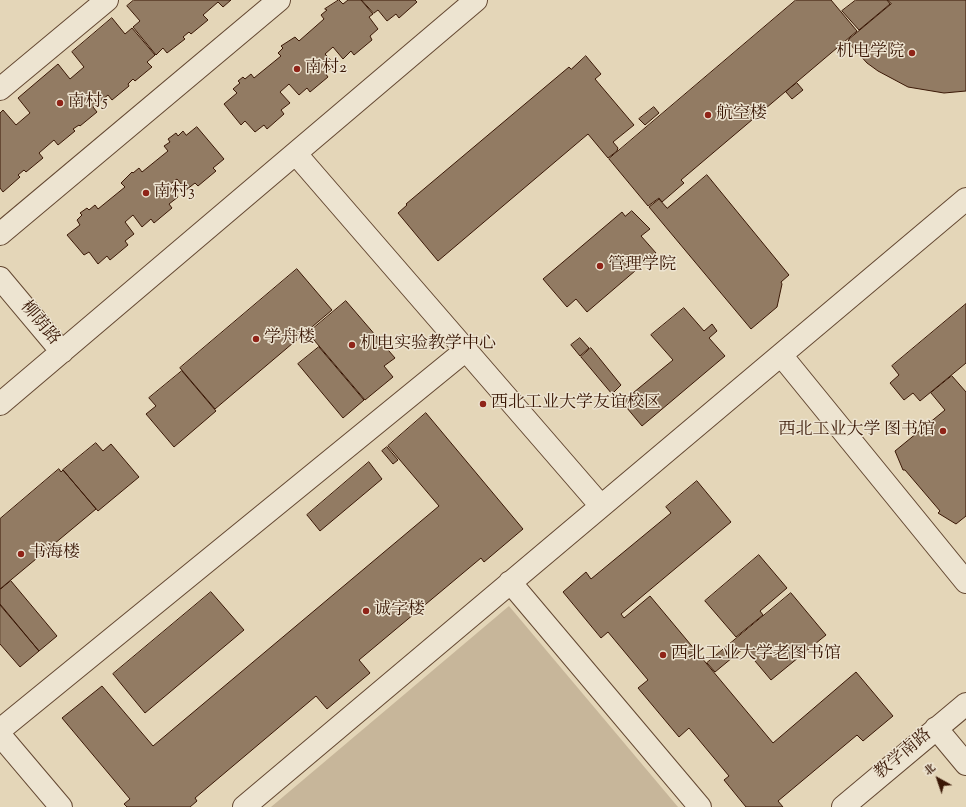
<!DOCTYPE html>
<meta charset="utf-8">
<style>
body{margin:0}
#map{position:relative;width:966px;height:807px;overflow:hidden;background:#e4d6b8;font-family:"Sorts Mill Goudy","Noto Serif SC",serif}
canvas{display:block}
.north{position:absolute;left:918px;top:759px;width:40px;height:40px;-webkit-text-stroke:3px #ede4d1;paint-order:stroke;rotate:320deg;font-size:11px;font-weight:700;line-height:16px;text-align:center;color:#3a1806}
.north::after{content:'';display:block;margin:auto;width:14px;height:18px;background:#3a1806;clip-path:polygon(50% 0,100% 100%,50% 72%,0 100%)}
</style>
<div id="map">
<canvas width="966" height="807"></canvas>
<div class="north">北</div>
</div>
<script>
const ctx = document.querySelector('canvas').getContext('2d');
ctx.lineJoin = 'round';
function paint(path, color) {
  ctx.fillStyle = color;
  ctx.fill(path, 'evenodd');
}
function stroke(path, color, width, dash) {
  ctx.strokeStyle = color;
  ctx.lineWidth = width;
  ctx.lineCap = dash ? 'butt' : 'round';
  ctx.setLineDash(dash || []);
  ctx.stroke(path);
}
function write(font, color, halo, rows, align = 'center') {
  ctx.font = font + ' "Sorts Mill Goudy","Noto Serif SC",serif';
  ctx.lineWidth = 3;
  ctx.setLineDash([]);
  ctx.textBaseline = 'middle';
  ctx.strokeStyle = halo;
  ctx.fillStyle = color;
  for (const [text, x, y, turn = 0] of rows) {
    ctx.save();
    ctx.translate(x, y);
    ctx.rotate((+turn || 0) * Math.PI / 180);
    ctx.textAlign = isNaN(turn) ? turn : align;
    if (halo) ctx.strokeText(text, 0, 0);
    ctx.fillText(text, 0, 0);
    ctx.restore();
  }
}
const green = new Path2D(`
 M509,606L678,807H271Z`);
const building = new Path2D(`
 M134,0H231L223,7L218,2L203,15L208,20L191,34L189,32L183,37L185,39L167,53L163,48L156,55L133,27L140,21L127,6Z
 M339,0L343,4L348,0H361L373,14L369,17L378,29L370,36L372,40L354,55L351,51L343,59L333,47L325,54L335,65L325,73L328,77L310,92L307,88L299,95L289,84L280,92L290,103L281,110L284,114L267,129L264,125L255,132L245,121L241,125L224,104L237,93L233,89L240,83L238,81L243,77L245,79L251,74L254,78L281,56L278,53L283,48L281,46L295,37L299,41L324,19L321,15L327,10L325,9Z
 M362,0H415L417,2L399,18L396,14L387,21L378,10L374,13Z
 M796,0H831L857,31L681,180L684,183L662,202L659,198L648,206L609,159Z
 M856,0H887L890,4L859,30L842,11Z
 M888,0H966V91L944,93L908,87L878,71L867,63L848,42L849,39L891,4Z
 M112,18L125,34L132,28L155,55L147,62L152,67L135,81L133,79L128,84L129,86L112,100L108,95L93,107L97,112L80,126L79,125L73,129L75,131L58,145L54,140L39,153L43,158L26,172L24,170L18,175L20,177L3,192L0,188V113L3,110L16,125L30,113L18,98L58,64L70,79L84,67L72,52Z
 M586,56L601,74L595,79L634,125L613,142L618,148L617,151L608,158L588,134L438,261L398,213L407,205L406,204L569,67L571,69Z
 M797,83L803,90L792,99L786,92Z
 M654,107L659,113L645,125L639,119Z
 M197,127L224,159L213,168L216,171L198,186L195,183L186,190L177,179L169,185L178,197L169,204L172,208L154,223L151,219L142,227L133,215L125,222L134,234L125,241L128,245L110,260L107,256L98,264L89,252L84,255L67,235L80,225L77,220L82,215L80,213L87,208L89,210L95,205L98,209L125,187L121,183L132,172L133,173L139,168L142,172L168,151L164,146L170,142L168,139L176,133L178,136L183,131L186,135Z
 M707,175L789,275L781,282L782,284L777,307L751,329L649,207L659,199L667,208Z
 M632,211L650,229L641,236L656,253L587,312L576,299L567,307L543,279L622,212L625,216Z
 M297,269L332,310L215,409L180,368Z
 M346,301L395,358L384,366L393,377L365,400L308,333Z
 M966,304V363L920,401L913,393L904,400L890,383L899,375L892,366Z
 M684,308L704,331L712,324L717,331L709,338L725,356L642,426L622,402L673,360L651,335Z
 M580,338L589,348L580,356L571,345Z
 M319,347L364,400L343,418L298,364Z
 M591,348L621,385L612,394L581,357Z
 M182,371L216,411L174,447L146,414L156,406L149,398Z
 M952,376L966,392V516L956,524L938,513L940,511L905,470H903L895,451L945,410L931,393Z
 M426,413L523,529L484,562L481,558L359,660L370,673L327,709L316,696L195,798L197,801L190,807H127L124,804L130,799L62,718L102,686L153,746L439,506L388,446Z
 M96,443L103,451L111,444L139,477L98,511L63,470Z
 M387,447L398,460L393,464L382,451Z
 M369,462L382,479L320,531L307,515Z
 M59,469L61,472L63,470L96,509L0,589V519Z
 M697,481L731,522L621,614L624,618L650,596L773,743L856,672L893,716L863,741L857,735L778,801L783,807H746L724,780L729,776L689,728L679,737L638,688L648,680L608,632L601,638L563,592L586,572L591,579L671,513L666,507Z
 M759,555L787,588L760,611L763,615L736,637L705,601Z
 M11,581L57,636L39,651L0,604V590Z
 M211,592L244,630L145,713L113,674Z
 M791,593L826,635L771,680L744,648L715,672L707,663Z
 M0,605L39,651L20,667L0,644Z`);
const minor = new Path2D(`
 M0,89L107,0
 M296,154L601,506
 M0,234L279,0
 M0,278L62,352
 M781,355L966,582
 M0,404L476,0
 M510,582L700,807
 M936,728L966,764
 M0,730L466,350
 M0,735L61,807
 M244,807L966,199
 M843,807L966,704`);
const markers = [
 [912,53,4,"#8f2418"],
 [297,69,4,"#8f2418"],
 [60,103,4,"#8f2418"],
 [708,115,4,"#8f2418"],
 [146,193,4,"#8f2418"],
 [600,266,4,"#8f2418"],
 [256,339,4,"#8f2418"],
 [352,345,4,"#8f2418"],
 [483,404,4,"#8f2418"],
 [943,431,4,"#8f2418"],
 [21,554,4,"#8f2418"],
 [366,611,4,"#8f2418"],
 [663,655,4,"#8f2418"]
];
const poiNames = [
 ["机电学院",904,53,"right"],
 ["南村2",305,69],
 ["南村5",68,103],
 ["航空楼",716,115],
 ["南村3",154,193],
 ["管理学院",608,266],
 ["学舟楼",264,339],
 ["机电实验教学中心",360,345],
 ["西北工业大学友谊校区",491,404],
 ["西北工业大学 图书馆",935,431,"right"],
 ["书海楼",29,554],
 ["诚字楼",374,611],
 ["西北工业大学老图书馆",671,655]
];
const streetNames = [
 ["柳荫路",39,324,50],
 ["教学南路",904,755,-40]
];
paint(green, '#c7b69a');
paint(building, '#927b63');
stroke(building, '#3a1806', 1);
stroke(minor, '#644832', 24);
stroke(minor, '#ede4d1', 22);
for (const [x, y, r, color] of markers) {
  const dot = new Path2D();
  dot.arc(x, y, r, 0, 2 * Math.PI);
  ctx.fillStyle = color;
  ctx.fill(dot);
  stroke(dot, '#ede4d1', 1.5);
}
write('17px', '#3a1806', '#ede4d1', poiNames, 'left');
write('17px', '#3a1806', '#ede4d1', streetNames);
</script>
